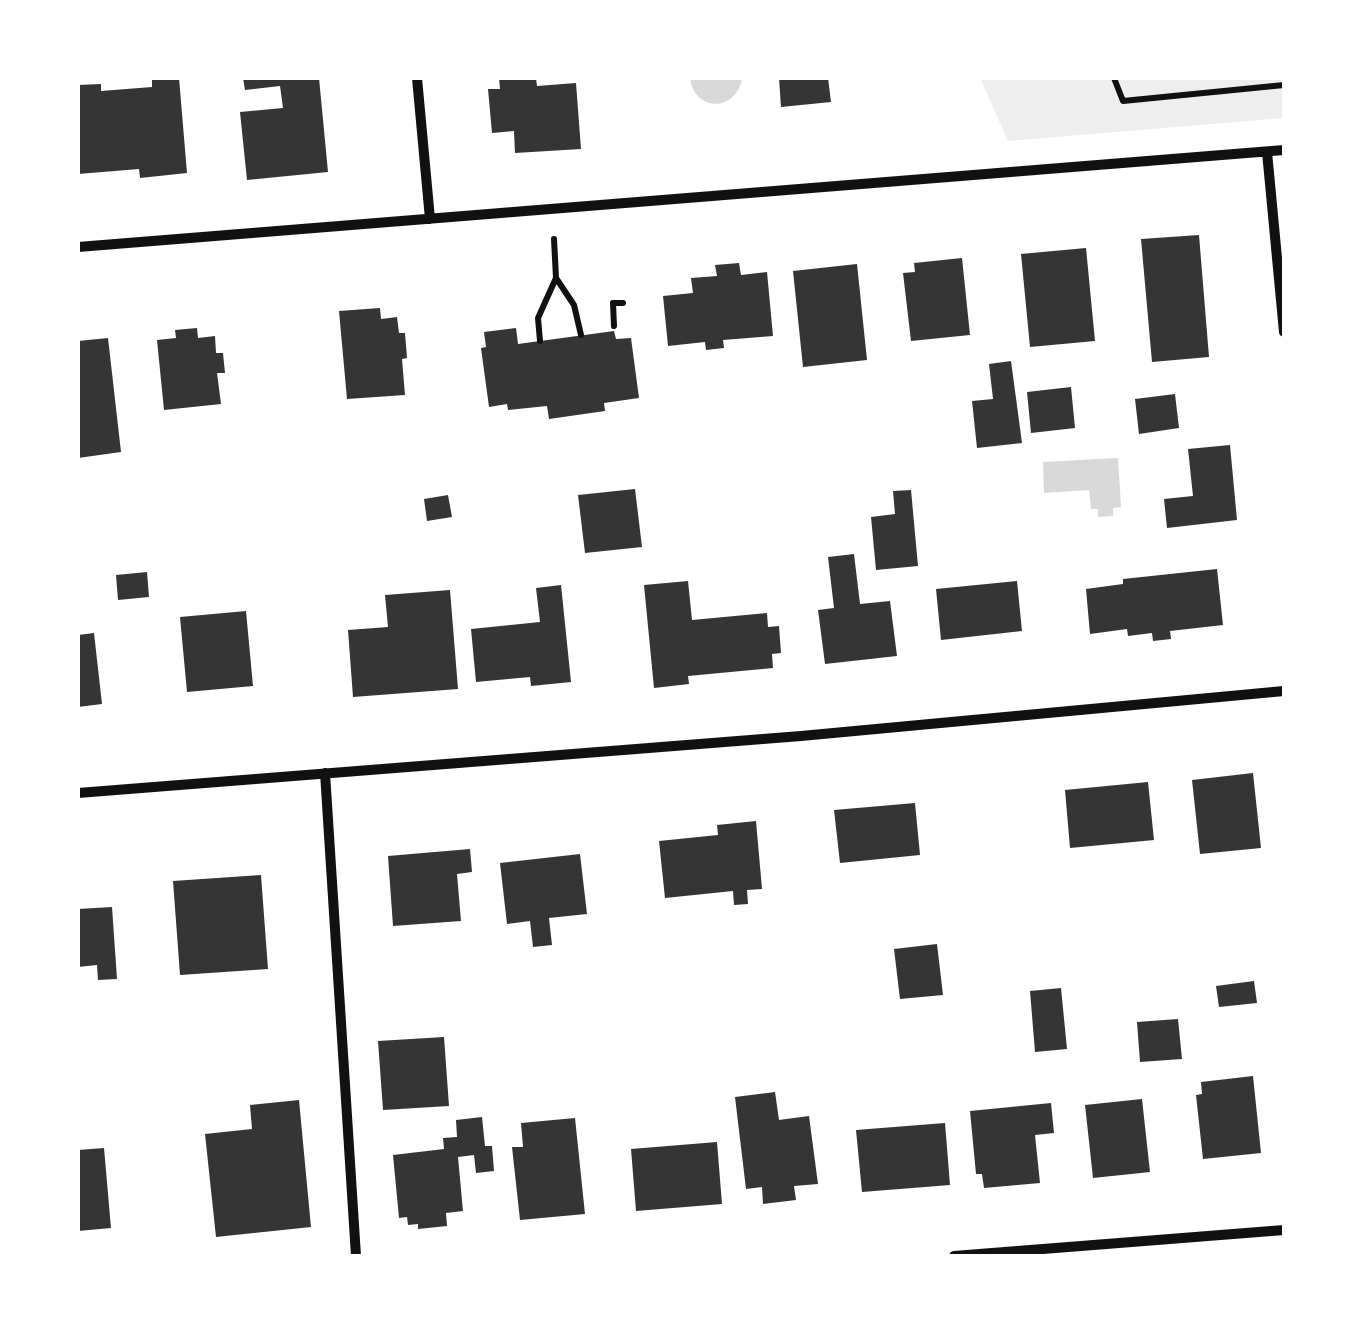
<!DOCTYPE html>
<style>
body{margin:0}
#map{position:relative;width:1362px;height:1334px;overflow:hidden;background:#fff;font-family:"Space Grotesk",sans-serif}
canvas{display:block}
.frame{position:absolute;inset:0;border:80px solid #fff;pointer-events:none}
</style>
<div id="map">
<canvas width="1362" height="1334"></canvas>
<div class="frame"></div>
</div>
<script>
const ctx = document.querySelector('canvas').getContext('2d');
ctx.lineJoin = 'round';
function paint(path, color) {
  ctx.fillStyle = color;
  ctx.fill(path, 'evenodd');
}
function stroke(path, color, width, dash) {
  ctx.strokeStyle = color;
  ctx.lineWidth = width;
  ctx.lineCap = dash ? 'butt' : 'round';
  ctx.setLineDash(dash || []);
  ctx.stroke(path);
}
const green = new Path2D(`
 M980,78H1284V118L1008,141Z`);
const water = new Path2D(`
 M690,78H742V80C734,113 694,111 690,78Z
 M1118,458L1121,507L1113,508V516L1098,517V509H1091L1089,490L1044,493L1043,462Z`);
const building = new Path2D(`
 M179,78L187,173L140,178L139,169L78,174V85L101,84V91L152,87V80Z
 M243,78H319L328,172L247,180L240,112L283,108L280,86L245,90Z
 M499,78H536L537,86L576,83L581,149L515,153L514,131L492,133L488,89H500Z
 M779,78H828L831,102L781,107Z
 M1199,235L1209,357L1152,362L1141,239Z
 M1086,248L1095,341L1030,347L1021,254Z
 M962,258L970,335L911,341L903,273L915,272L914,263Z
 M739,263L741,275L767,272L773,336L723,340L724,348L706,350L705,342L668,346L663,296L693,293L691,278L717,276L715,265Z
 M857,264L867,360L803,367L793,271Z
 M380,308L381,319L397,317L399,333H405L407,358L402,359L405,395L347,399L339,311Z
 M197,328L198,338L215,336L216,353H223L225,373H217L221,404L164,410L157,340L176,338L175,330Z
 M516,328L518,344L614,331L616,339L631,338L639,398L604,403L605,411L549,419L547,406L508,410L507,404L489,407L481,348L486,347L484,332Z
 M108,338L121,452L78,458V341Z
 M1011,361L1022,443L977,448L972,401L993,399L989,364Z
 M1071,387L1075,428L1031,433L1027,392Z
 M1175,394L1179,428L1139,434L1135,399Z
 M1230,445L1237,520L1167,528L1164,499L1193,496L1188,449Z
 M635,489L642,547L585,553L578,495Z
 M911,490L918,566L876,570L871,517L895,514L893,491Z
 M448,495L452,517L427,521L424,499Z
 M854,554L860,604L890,601L897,656L825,664L818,610L834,608L828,557Z
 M1217,569L1223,625L1170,631L1171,639L1153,641L1152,633L1128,636L1127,629L1090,634L1086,589L1123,584V579Z
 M147,572L149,597L118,600L116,575Z
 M688,581L692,620L767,613L768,627L779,626L781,653L772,654L773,668L688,676L689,684L654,688L644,585Z
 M1017,581L1022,631L941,640L936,589Z
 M561,585L571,682L531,686L530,677L476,682L471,629L540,622L536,588Z
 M450,590L458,689L353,697L348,630L388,627L385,595Z
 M246,611L253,686L187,692L180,617Z
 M94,633L102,704L78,707V635Z
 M1253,773L1261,848L1200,854L1192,780Z
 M1148,782L1154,840L1070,848L1065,790Z
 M915,803L920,855L840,863L834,810Z
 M756,821L762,889L747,890L748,904L734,905L733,891L665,898L659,841L718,835L717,825Z
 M470,849L472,872L457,874L461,921L393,926L388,856Z
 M580,854L587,914L549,918L552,945L533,947L530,921L507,924L500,863Z
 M261,875L268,969L180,975L173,881Z
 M112,907L117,979L98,980L97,965L78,967V909Z
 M937,944L943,995L900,999L894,949Z
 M1254,981L1257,1003L1219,1007L1216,986Z
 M1061,988L1067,1049L1035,1052L1030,991Z
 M1178,1019L1182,1059L1140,1062L1137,1022Z
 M444,1037L449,1106L383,1110L378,1041Z
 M1253,1076L1261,1153L1203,1159L1196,1095L1202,1094L1201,1082Z
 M775,1092L779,1120L809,1116L818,1184L794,1186L796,1200L763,1204L762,1187L746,1189L735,1097Z
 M1142,1099L1150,1172L1093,1178L1085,1105Z
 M299,1100L311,1227L216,1237L205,1134L252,1129L250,1105Z
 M1051,1103L1054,1133L1035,1135L1040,1183L984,1188L982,1174H976L970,1111Z
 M482,1117L485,1146H492L494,1171L476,1173L474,1155L458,1157L463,1211L446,1213L447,1226L418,1229V1224L408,1225L407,1217L399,1218L393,1155L444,1149L443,1138L457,1137L456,1120Z
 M575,1118L585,1214L520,1220L512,1147H523L521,1123Z
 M945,1123L950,1185L862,1192L856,1130Z
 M717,1142L722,1204L636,1211L631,1149Z
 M104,1148L111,1228L78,1231V1175L80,1174L78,1150Z`);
const path = new Path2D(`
 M1114,78L1123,101L1284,85
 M554,239L556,278L574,305L581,335
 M614,326L613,303H623
 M540,341L538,318L556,278`);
const minor = new Path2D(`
 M417,78L430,219
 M1267,152L1284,332
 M78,247L1284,150
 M325,773L356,1256
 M78,793L801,736L1284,691
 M954,1256L1284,1230`);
paint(green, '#eee');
paint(water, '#d9d9d9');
paint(building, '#353535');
stroke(path, '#111', 6);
stroke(minor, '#111', 10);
</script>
